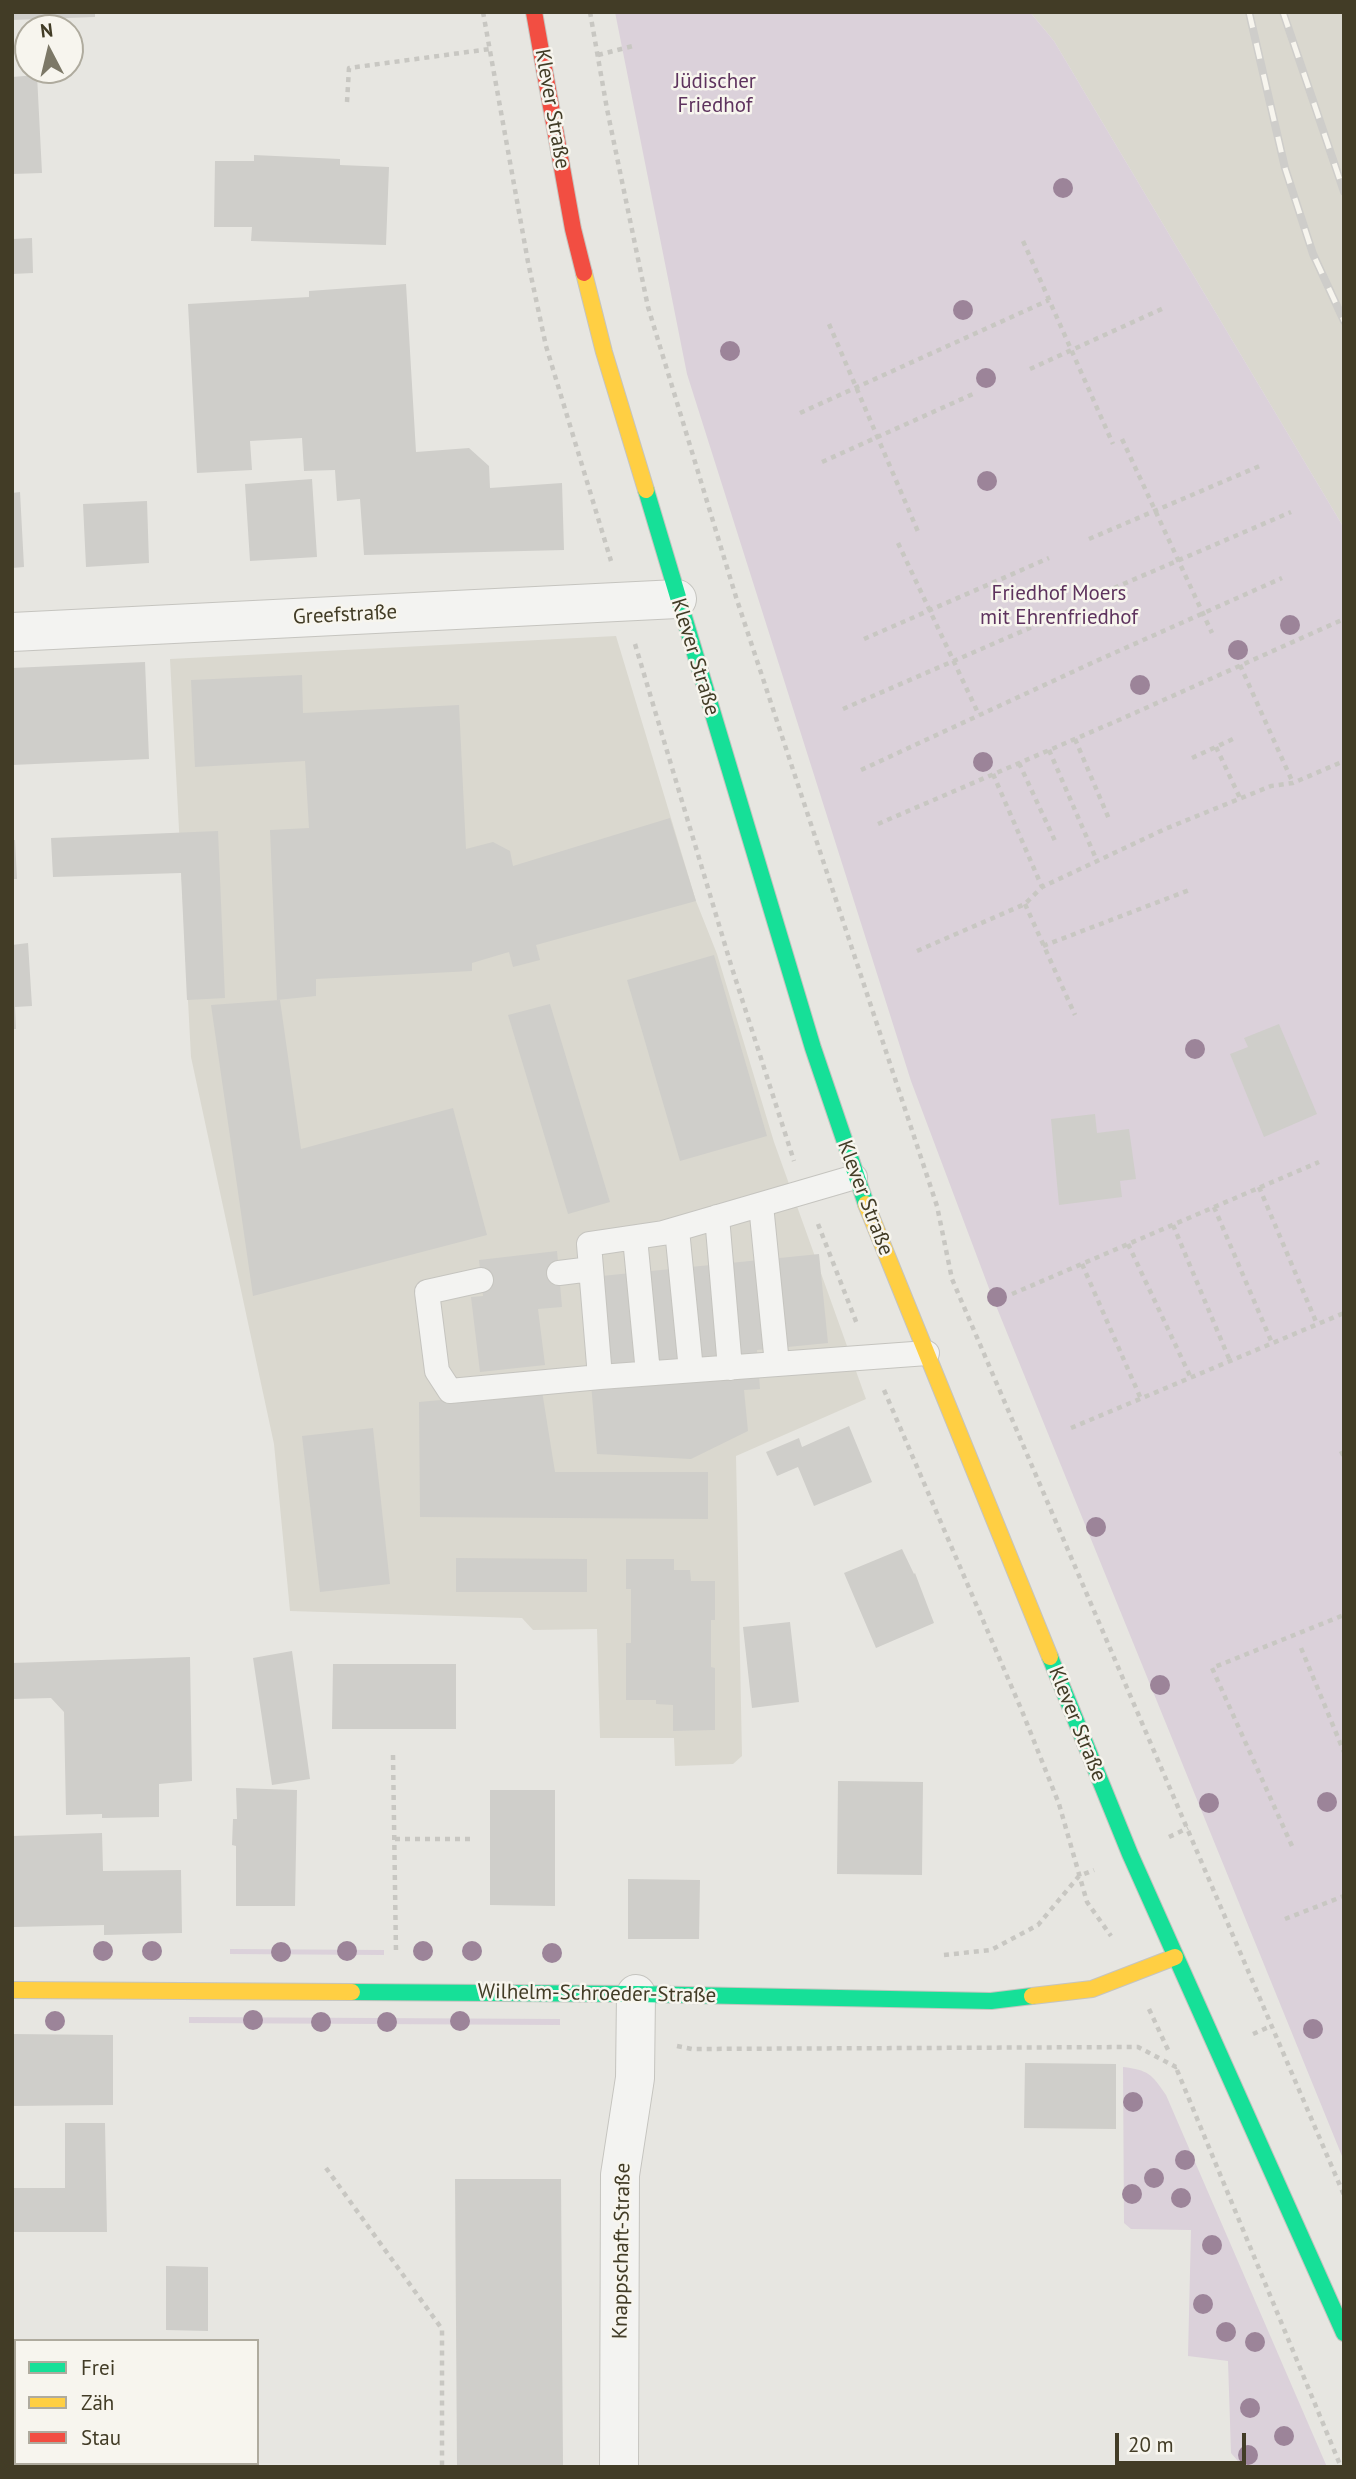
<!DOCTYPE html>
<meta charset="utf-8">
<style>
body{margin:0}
#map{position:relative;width:1356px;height:2479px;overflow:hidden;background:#e7e6e1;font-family:"PT Sans",sans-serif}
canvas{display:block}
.frame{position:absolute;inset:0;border:14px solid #423c26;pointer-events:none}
.legend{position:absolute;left:14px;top:2339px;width:245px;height:126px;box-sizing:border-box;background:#f7f5ee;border:2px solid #afab9e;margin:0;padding:9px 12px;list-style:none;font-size:21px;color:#423c26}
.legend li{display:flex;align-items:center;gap:14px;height:35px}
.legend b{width:35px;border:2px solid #afab9e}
.north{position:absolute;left:14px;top:14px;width:70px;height:70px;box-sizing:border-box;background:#f7f5ee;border:2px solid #afab9e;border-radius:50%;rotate:353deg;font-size:19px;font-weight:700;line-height:28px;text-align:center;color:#423c26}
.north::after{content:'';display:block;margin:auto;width:24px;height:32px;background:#7c7867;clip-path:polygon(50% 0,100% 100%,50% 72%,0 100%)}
.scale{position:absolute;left:1115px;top:2433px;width:131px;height:32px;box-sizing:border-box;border:4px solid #423c26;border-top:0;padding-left:9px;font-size:21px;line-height:24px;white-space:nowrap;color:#423c26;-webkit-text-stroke:5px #f7f5ee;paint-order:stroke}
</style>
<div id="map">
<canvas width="1356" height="2479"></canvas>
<div class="frame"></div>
<ul class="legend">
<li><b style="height:9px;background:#16e098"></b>Frei</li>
<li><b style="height:9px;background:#ffcf43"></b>Zäh</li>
<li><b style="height:9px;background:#f24e42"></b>Stau</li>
</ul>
<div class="north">N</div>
<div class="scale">20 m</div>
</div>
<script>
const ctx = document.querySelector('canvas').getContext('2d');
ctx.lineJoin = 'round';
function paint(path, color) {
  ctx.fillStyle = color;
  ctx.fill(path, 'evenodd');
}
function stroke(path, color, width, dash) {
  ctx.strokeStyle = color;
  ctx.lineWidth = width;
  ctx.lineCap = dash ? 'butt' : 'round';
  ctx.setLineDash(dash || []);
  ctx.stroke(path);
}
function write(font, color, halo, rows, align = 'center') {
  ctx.font = font + ' "PT Sans",sans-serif';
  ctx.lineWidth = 5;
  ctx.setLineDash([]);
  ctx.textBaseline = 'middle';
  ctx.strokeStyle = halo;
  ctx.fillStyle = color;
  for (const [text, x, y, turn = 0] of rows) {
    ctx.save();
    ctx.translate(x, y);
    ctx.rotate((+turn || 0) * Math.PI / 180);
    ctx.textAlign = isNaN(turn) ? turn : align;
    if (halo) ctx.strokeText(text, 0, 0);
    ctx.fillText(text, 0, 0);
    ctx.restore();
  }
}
const built = new Path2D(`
 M1030,12H1344V528L1054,41Z
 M616,636L696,901L717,954L774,1142L866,1399L736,1456L742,1756L733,1764L675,1766L674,1738H600L597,1629L533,1630L522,1618L290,1611L274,1444L191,1057L170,659Z`);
const green = new Path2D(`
 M615,12H1030L1054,41L1344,528V2161L990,1291L911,1081L687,374Z
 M230,1949L384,1950V1955L230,1954Z
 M189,2017L560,2019V2025L189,2023Z
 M1123,2067C1148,2070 1152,2074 1166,2095L1327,2467H1243L1231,2453L1228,2361L1188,2356L1191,2230L1131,2229L1124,2223Z`);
const building = new Path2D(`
 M12,12H95V17L12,20Z
 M37,75L42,173L12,174V77Z
 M254,155L340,159V165L389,167L386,245L251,241L252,227H214L215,161H254Z
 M32,238L33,273L12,274V239Z
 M406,284L416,452L469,448L489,466L490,488L562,483L564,550L364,555L360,499L337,501L335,470L304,471L302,438L250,441L252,470L197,473L188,304L309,297V291Z
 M312,479L317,557L250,561L245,484Z
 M20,492L24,567L12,568V493Z
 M147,501L149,563L86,567L83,504Z
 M145,662L149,759L12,765V668Z
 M302,675L303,713L459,705L466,849L493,842L510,851L513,866L670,818L696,901L536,945L540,960L513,967L509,952L472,963V971L316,979V996L277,1000L270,830L309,828L305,761L195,767L191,680Z
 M218,831L225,998L187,1000L181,873L53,877L51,838Z
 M12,840H15L17,879H12Z
 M28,943L32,1006L15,1007L16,1029H12V945Z
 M714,955L767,1136L680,1161L627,980Z
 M280,1000L301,1149L453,1108L487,1235L253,1296L211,1005Z
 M550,1004L610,1202L568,1214L508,1015Z
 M1279,1024L1317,1114L1264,1137L1230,1054L1248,1047L1244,1038Z
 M1095,1114L1097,1133L1129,1129L1136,1179L1120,1181L1122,1197L1059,1205L1051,1119Z
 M557,1251L562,1307L538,1309L545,1365L480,1372L471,1297L483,1296L479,1260Z
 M819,1254L828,1343L757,1350L760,1389L744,1390L748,1431L691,1459L597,1454L582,1278Z
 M542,1391L555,1472H708V1519L420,1517L419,1402Z
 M849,1426L872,1482L814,1506L798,1467L777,1476L766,1452L799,1438L802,1447Z
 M373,1428L390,1584L320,1592L302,1436Z
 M902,1549L914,1574L915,1573L934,1623L876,1648L844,1573Z
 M456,1558L587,1559V1592H456Z
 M626,1559H674V1570H690L691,1581H715V1620H711V1667L715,1668V1730L673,1731V1705L656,1704V1700H626V1643H631V1589H626Z
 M790,1622L799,1702L752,1708L743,1627Z
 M292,1651L310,1779L272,1785L253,1658Z
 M190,1657L192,1781L159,1784V1817L102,1818V1814L66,1815L64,1712L51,1698L12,1699V1663Z
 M333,1664H456V1729H332Z
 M838,1781L923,1782L922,1875L837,1874Z
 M236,1788L297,1790L295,1906H236V1846L232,1845L233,1819H237Z
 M490,1790H555V1906L490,1905Z
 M102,1833L103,1871L181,1870L182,1933L104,1935V1925L14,1927L12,1836Z
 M628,1879L700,1880L699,1939H628Z
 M12,2034L113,2035V2105L12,2106Z
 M1025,2063L1116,2064V2129L1024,2128Z
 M65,2123H105L107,2232H12V2188H65Z
 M455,2179H561L563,2467H457Z
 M166,2266L208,2267V2331L166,2330Z
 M12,2380H16V2434H12Z`);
const path = new Path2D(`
 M483,12L528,262L546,346L611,561
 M590,12L607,109L648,307L736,597L937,1206L952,1279L1344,2195
 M598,55L633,46
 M347,102L349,68L490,49
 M1023,241L1113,444
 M829,324L919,534
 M1030,369L1166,307
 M800,413L1049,300
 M1122,439L1212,633
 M822,462L973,394
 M1089,539L1262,465
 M898,543L979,715
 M1114,588L1291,512
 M864,639L1049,558
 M635,644L731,965L794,1161
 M1240,665L1293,783
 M843,709L1071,610
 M1075,739L1109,819
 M1216,747L1240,798
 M1049,750L1097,861
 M1192,758L1233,739
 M1019,763L1055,841
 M861,770L1094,662L1282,578
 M993,774L1042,887
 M878,824L1119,720L1344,619
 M1025,904L1075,1015
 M1043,946L1192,889
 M917,951L1025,904L1042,887L1165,829L1271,786L1293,783L1344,761
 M1259,1187L1317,1324
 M1214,1207L1272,1343
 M818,1224L857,1324
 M1173,1225L1230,1361
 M1128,1244L1191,1378
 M1082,1264L1141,1399
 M1012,1294L1319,1162
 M884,1390L1022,1711L1059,1804L1087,1902L1111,1936
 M1071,1428L1344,1313
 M1341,1451L1344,1457
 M1301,1648L1344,1752
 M393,1755L396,1953
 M1169,1837L1188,1828
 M395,1839H475
 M1292,1846L1212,1668L1344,1615
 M1285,1919L1344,1896
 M944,1955L991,1950L1038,1925L1079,1876L1094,1870
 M1149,2009L1169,2052
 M1253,2034L1271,2026
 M677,2046L692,2049L1138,2047L1176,2067L1181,2065
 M1177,2070L1341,2467
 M326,2168L442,2329V2467`);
const lane = new Path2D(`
 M855,1177L663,1233L589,1244L600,1377L927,1353
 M761,1205L777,1364
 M717,1217L730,1368
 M677,1230L691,1370
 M635,1238L648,1373
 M559,1273L591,1269
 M481,1280L427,1292L437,1371L450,1391L600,1377`);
const street = new Path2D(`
 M12,632L677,599
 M619,2467L620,2175L635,2078L636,1994`);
const fast = new Path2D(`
 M646,490L813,1048L866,1204
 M1050,1657L1130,1854L1344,2333
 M352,1992L636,1994L991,2001L1032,1996`);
const slow = new Path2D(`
 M584,273L604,352L646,490
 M866,1204L1050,1657
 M12,1990L352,1992
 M1032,1996L1092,1989L1175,1957`);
const jam = new Path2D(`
 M534,12L573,229L584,273`);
const rail = new Path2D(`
 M1249,12L1285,168L1313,254L1344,321
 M1283,12L1344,192`);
const trees = [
 [1063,188],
 [963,310],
 [730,351],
 [986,378],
 [987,481],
 [1290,625],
 [1238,650],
 [1140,685],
 [983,762],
 [1195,1049],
 [997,1297],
 [1096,1527],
 [1160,1685],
 [1327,1802],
 [1209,1803],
 [103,1951],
 [152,1951],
 [347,1951],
 [423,1951],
 [472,1951],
 [281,1952],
 [552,1953],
 [253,2020],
 [55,2021],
 [460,2021],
 [321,2022],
 [387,2022],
 [1313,2029],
 [1133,2102],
 [1185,2160],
 [1154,2178],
 [1132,2194],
 [1181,2198],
 [1212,2245],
 [1203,2304],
 [1226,2332],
 [1255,2342],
 [1250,2408],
 [1284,2436],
 [1248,2455]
];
const parkNames = [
 ["Jüdischer",715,82],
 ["Friedhof",715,106],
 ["Friedhof Moers",1059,594],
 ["mit Ehrenfriedhof",1059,618]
];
const streetNames = [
 ["Klever Straße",552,109,80],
 ["Greefstraße",345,615,-3],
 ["Klever Straße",695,657,73],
 ["Klever Straße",865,1198,69],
 ["Klever Straße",1077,1724,68],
 ["Wilhelm-Schroeder-Straße",597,1994,1],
 ["Knappschaft-Straße",622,2251,-89]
];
paint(built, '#dad8cf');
paint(green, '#dbd1da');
paint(building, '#cfceca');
stroke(lane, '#c5c4bf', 26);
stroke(street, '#c5c4bf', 40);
stroke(fast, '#c5c4bf', 18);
stroke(slow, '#c5c4bf', 18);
stroke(jam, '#c5c4bf', 18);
stroke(path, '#c8c7c2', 4.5, [5, 5]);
stroke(lane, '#f3f3f1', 24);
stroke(street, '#f3f3f1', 38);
stroke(fast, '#16e098', 16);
stroke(slow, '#ffcf43', 16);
stroke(jam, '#f24e42', 16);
stroke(rail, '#cecdca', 8);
stroke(rail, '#f7f5ee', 5, [16]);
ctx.fillStyle = '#9c8499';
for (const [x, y] of trees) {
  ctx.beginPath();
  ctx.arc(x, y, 10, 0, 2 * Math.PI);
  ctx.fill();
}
write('21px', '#5e335e', '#f7f5ee', parkNames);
write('21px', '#423c26', '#f7f5ee', streetNames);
</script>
